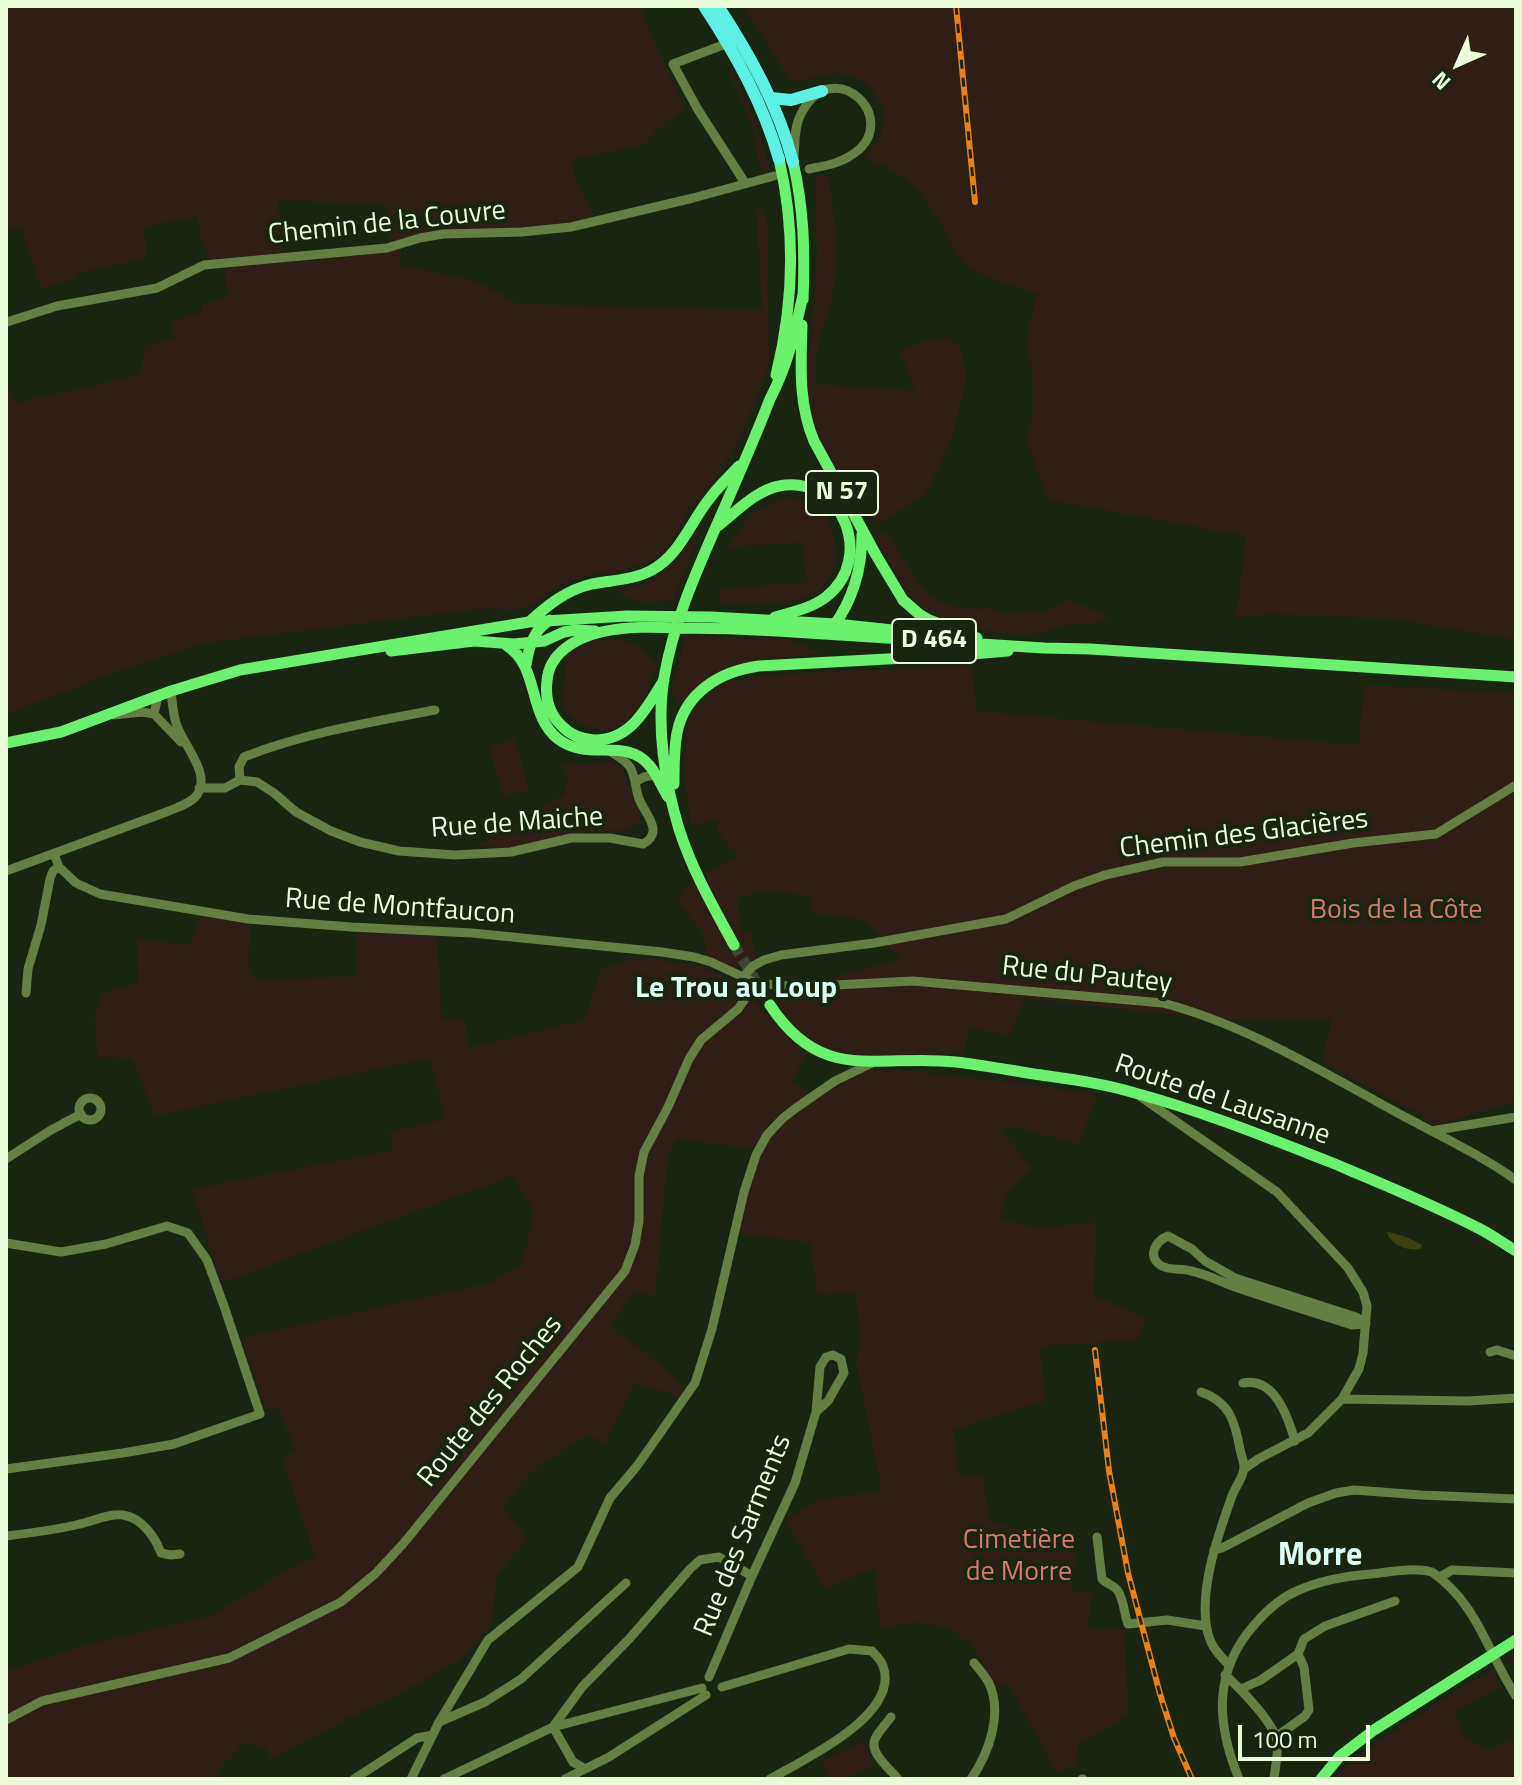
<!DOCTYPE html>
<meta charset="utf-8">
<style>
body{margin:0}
#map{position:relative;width:1522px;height:1785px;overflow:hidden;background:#1a2511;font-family:"Titillium Web",sans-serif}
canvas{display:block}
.frame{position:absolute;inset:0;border:8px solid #e9fbd9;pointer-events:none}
.north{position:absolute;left:1418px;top:24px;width:80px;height:80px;-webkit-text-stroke:6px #1a2511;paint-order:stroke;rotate:225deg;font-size:22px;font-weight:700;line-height:32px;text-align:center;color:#e9fbd9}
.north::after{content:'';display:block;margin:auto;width:28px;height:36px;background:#e9fbd9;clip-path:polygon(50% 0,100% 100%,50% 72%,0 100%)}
.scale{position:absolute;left:1238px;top:1725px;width:132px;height:36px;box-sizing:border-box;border:4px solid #e9fbd9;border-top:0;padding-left:10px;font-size:24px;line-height:28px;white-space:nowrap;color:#e9fbd9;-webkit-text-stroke:6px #1a2511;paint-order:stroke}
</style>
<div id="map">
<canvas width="1522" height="1785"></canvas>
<div class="frame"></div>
<div class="north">N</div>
<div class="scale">100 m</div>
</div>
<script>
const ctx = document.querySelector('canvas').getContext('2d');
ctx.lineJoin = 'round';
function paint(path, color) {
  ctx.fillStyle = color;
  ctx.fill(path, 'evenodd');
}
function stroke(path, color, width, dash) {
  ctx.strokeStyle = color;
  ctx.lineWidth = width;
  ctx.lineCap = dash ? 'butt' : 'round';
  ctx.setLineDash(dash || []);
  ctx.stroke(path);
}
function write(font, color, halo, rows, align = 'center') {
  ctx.font = font + ' "Titillium Web",sans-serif';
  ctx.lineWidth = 8;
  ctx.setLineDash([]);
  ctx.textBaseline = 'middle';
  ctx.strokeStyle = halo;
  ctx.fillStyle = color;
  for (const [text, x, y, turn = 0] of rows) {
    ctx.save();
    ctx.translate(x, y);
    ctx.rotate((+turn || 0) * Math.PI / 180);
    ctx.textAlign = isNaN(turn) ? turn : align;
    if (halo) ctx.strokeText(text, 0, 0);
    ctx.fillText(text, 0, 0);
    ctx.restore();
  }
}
const green = new Path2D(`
 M6,6H639L685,108L655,132L646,144L572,160L575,176L593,213L591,226L440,237L402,247L399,265L472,280L501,294L519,304L762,310L756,204L767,218L769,366L743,432L720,472L696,505H690C681,524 673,544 656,557C631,574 599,570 572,580C554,587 540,601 523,608C512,612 497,609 485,608L205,643L119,671L6,714V382L15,403L140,375L145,346L176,337L170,322L202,312V305L228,297L225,276L226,268L210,260L201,240L197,216L144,227L147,258L75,274V279L42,289L21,228L6,231ZM278,200L387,205L390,242C374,252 304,251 282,252Z
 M743,6H1516V640L1396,619L1270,614L1236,618L1246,536L1049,500L1026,440L1033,414V374L1026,344L1037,294C1022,288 978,276 968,267C953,254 948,237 939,220C923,190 897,169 865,158L881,135L883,122V107L871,89L857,77L839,73L791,82Z
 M728,71L733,74C748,105 764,137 769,170L763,172L760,167L751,122Z
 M828,175C835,214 840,260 832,299C826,327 810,356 817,384L915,391L900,350L929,340L950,337L960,348L967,377L953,435L931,485L923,496L879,524L862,506L857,496L853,500L816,433L807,401L805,377L812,330L817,256L815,177Z
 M785,497C798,499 815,501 824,512C831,520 837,549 836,560C834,570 826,585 818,592C800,605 743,603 720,604L721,589L807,582L802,542L728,547L753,512Z
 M698,528L701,529L673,601C656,601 632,606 619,593L622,587C628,586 636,586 642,584C668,576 681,546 698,528Z
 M877,532L888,535C922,581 914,605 982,610L987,606L1007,614L1033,610L1041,613L1069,600L1110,617C1092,627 1088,623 1069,625C1057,626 1045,633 1033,634C1001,636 947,625 921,606C901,590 889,561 876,540Z
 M686,636L785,638L824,654L779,657L729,666L701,683L683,701H679L671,691Z
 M612,637L638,646L657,663C650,681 644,705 630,718C608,740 568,728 562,698C561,691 565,687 566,680C566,672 563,664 567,656C576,642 598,641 612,637Z
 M972,665L976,711L1359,745L1364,685L1516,693V1101L1439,1125L1322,1062L1332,1019H1209L1025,998L1010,1036L970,1027L964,1054C928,1055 846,1062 816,1046C797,1035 780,1007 768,989L836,991L832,977L901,959L885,944L877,932L866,921L837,915L811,914L812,896L762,891L737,899L741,933L751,932L756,961L734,968L707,957L704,934L677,902L690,883L723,863L740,858L718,833V819L691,826L685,782L684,734L693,710L721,684L737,679L759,675Z
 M515,739L529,790L504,797L489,747Z
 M612,762L622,768L642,818L630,830L587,832L512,848L476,846L564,794L569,776L561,765Z
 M201,916L250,923L249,969L257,980L357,976V931L437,937L442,1020L464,1019L469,1048L585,1020L601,969L641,957L699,966L741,984L780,1030L807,1053L792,1081L817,1098L870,1069L916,1072L1027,1084L1097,1095L1079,1145L1016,1127L999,1128L1033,1169L1007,1191L1000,1218L1038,1228L1096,1222L1094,1295L1147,1320L1137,1341L1054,1345L1040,1348L1046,1401L954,1429L958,1476L982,1474L991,1524L1077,1536L1072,1592L1092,1593L1088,1630L1125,1629L1128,1716L1079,1744L1076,1763L1057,1773L1009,1684L994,1688L981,1659L969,1643L948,1628L915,1622L880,1629L875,1568L825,1589L786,1520L817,1500L882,1491L856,1361L861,1344L856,1293L817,1295L811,1243L738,1233L754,1149L676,1139L668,1155L655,1296L634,1292L610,1327L638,1347L685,1387L680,1397L635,1383L605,1444L588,1434L536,1468L502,1505L528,1538L497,1575L492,1624L461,1659L392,1698L364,1710L272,1759L267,1749L245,1742L220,1768L217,1779H6V1671L86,1645L213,1615L275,1577L315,1557L283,1460L296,1451L278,1408L266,1409L241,1338L490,1283L521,1265L535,1213L512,1176L221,1283L192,1189L393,1150L389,1132L445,1119L430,1058L154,1116L133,1058L98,1057L94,1015L104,992L138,983L137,939L190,945Z
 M1494,1671L1499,1686L1454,1713L1463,1734L1488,1751L1516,1737V1779H1331L1353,1759L1468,1683Z
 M863,1741L874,1764L845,1779H829L821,1762Z`);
const water = new Path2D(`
 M1387,1232C1400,1234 1410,1238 1422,1245L1420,1249C1407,1251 1390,1245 1387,1232Z`);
const majorTunnel = new Path2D(`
 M734,945L770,1005`);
const minor = new Path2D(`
 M728,43L673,64L697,108L745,183
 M794,158C795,145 794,128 800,116C832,48 907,122 850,156C838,164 823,166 809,169
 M7,322L57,306L157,288L204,265L387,248L420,238L443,234L522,232L571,227L693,198L774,176
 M158,696L154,714L181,742
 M113,715L142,712L154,714
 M240,780L239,767L244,757C305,733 371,722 435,710
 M635,782L644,777L655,775
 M199,788H225L240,780L257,782L274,793L296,812L331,831L360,842L399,851L455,855L511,852L571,838H610L643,844C665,832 645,814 639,799C635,788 636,777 630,767C625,760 617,756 609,751
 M54,854L59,867L76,883L100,894L248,919L351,927L472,933L662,952L694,957L711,962L756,983L797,987L913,981L1163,1003C1246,1025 1319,1070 1394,1111C1434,1133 1478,1153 1516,1180
 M6,871L169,811C178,807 191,803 197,795C212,773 182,744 176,723C173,713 172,701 171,691
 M743,977L753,966L764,960L781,955L874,943L1006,919L1074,886L1105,875L1163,862H1240L1353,843L1436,834L1516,785
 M26,993L28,969L41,925L50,879L53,871L59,867
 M1141,1097L1277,1192L1348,1268L1363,1292L1367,1306L1363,1353L1359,1369L1342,1399L1308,1433L1258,1459L1244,1469
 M79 1109a11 11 0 1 1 22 0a11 11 0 1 1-22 0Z
 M1431,1131L1516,1117
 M6,1159L51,1130L81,1114
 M1168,1236L1192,1249L1205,1261L1235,1278L1356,1317L1366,1324L1352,1325C1314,1313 1276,1301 1238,1288C1223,1283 1207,1274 1191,1271C1181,1268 1168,1271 1160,1265C1147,1255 1156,1241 1168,1236Z
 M6,1243L61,1252L106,1244L167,1226L188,1233L207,1260L224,1306L260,1414L174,1444L123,1453L6,1469
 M1490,1352L1497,1350L1516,1356
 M1243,1383C1275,1377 1288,1417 1295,1441
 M1201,1392C1230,1402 1235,1422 1240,1449C1241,1455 1244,1462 1244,1467C1244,1477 1235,1487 1232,1496C1218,1535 1195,1599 1210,1640C1214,1650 1221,1657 1228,1664
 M1342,1399L1468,1401L1516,1398
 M6,1536C31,1533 56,1530 80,1524C94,1521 109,1513 123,1515C142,1518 155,1537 161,1553L171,1555L180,1554
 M1097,1537L1102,1579C1107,1584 1115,1586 1118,1591C1124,1600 1124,1614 1128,1624L1167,1620L1206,1626
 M1214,1550L1222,1548L1308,1503L1336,1493L1354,1490L1421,1495L1516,1499
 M1440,1577L1452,1570L1516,1573
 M1225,1675C1240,1688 1272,1721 1277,1740C1279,1752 1275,1767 1274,1779
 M709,1677L752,1576L795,1483L816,1412L820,1367L826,1357L833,1355L841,1359L844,1373L828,1401L816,1412
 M722,1687L849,1649L872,1651C876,1656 881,1660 883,1666C901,1715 803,1760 770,1779
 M1241,1689L1261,1680L1298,1654L1304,1639L1325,1626L1395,1601
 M891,1717C886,1724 878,1732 875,1739C869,1753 890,1769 898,1779
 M6,1720L42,1701L229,1658L341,1602L375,1574L403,1544L625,1271L635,1245L639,1221V1176L644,1152L668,1107L689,1059L701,1040L738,1009L756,983
 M439,1722L485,1702L521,1679L626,1583
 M1276,1737L1305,1716L1309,1710L1304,1667L1298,1654
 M585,1769L573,1762L553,1727L582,1687L630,1638L690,1569L700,1560L719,1557L752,1576
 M354,1779L417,1738L433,1735
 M411,1779L439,1722L488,1640L578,1567L610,1498L637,1466L695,1383L712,1329L744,1192L756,1155L767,1135L783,1118L796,1108L835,1081L872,1063
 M444,1779L553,1727L702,1688
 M565,1779L609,1757L706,1695
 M971,1779C989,1753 1003,1714 989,1683C985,1676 979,1669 974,1663
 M1082,1779H1083
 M1239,1779C1216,1723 1213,1671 1255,1624C1267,1610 1282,1597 1299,1590C1322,1580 1346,1576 1371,1574C1390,1572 1413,1567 1432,1572C1478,1604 1487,1652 1516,1696`);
const major = new Path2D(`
 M793,162C804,208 805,253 803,300
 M802,325C801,366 798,403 814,441L876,555L903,600L919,614L929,620L977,638
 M776,375C794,303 796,232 779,159
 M718,526C736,512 755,491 779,486C842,474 876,558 826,597C812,608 792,612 775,617
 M529,622C548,605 566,590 592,584C612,580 634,580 652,570C680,555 691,521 710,498C719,486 730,476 739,466
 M833,627C853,600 862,567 862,534
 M506,645C540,666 527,714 558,739C588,762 626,737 649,765C657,774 662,787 668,797
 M391,651L474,641L514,644L544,641L564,632L576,630L595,631
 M526,665C529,647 533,630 550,620
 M664,680C647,707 631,741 594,740C582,739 570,735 562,726C549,714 545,698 547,681C549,653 576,638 601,632C627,626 654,627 680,628C712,628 745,629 777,631C866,637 955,642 1044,648L1090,649L1516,677
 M6,743L61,732L171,691L240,670L529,622L627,616L711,617L836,624L930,634
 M674,784C674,767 674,749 677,733C685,692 721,671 759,666L960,655L1008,651
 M734,945C714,908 692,870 679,829C665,783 656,727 664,678C673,625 694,577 715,529C734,486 753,443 770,399C789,362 794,335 803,295
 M770,1005C823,1086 879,1053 956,1062C982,1065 1008,1070 1034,1074C1068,1079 1102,1083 1135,1093C1202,1111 1266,1137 1330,1162C1380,1183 1432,1204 1480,1229C1492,1235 1504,1244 1516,1251
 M1321,1779L1340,1756L1374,1730L1516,1640`);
const highway = new Path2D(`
 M704,6C736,55 763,103 779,159
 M718,6C750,55 778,105 793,162
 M771,98L791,100L822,91`);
const rail = new Path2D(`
 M956,6L975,202
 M1095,1350L1109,1471L1128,1573L1160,1694L1174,1738L1192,1779`);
const shields = [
 [842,493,72],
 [934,641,84]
];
const shieldNames = [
 ["N 57",842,493],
 ["D 464",934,641]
];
const streetNames = [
 ["Chemin de la Couvre",387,224,-6],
 ["Rue de Maiche",517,824,-4],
 ["Chemin des Glacières",1244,835,-7],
 ["Rue de Montfaucon",400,908,4],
 ["Rue du Pautey",1087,976,6],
 ["Route de Lausanne",1222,1101,19],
 ["Route des Roches",491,1402,-51],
 ["Rue des Sarments",744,1536,-68]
];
const parkNames = [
 ["Bois de la Côte",1396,911],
 ["Cimetière",1019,1541],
 ["de Morre",1019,1573]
];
const neighbourhoodNames = [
 ["Le Trou au Loup",736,990]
];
const quarterNames = [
 ["Morre",1320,1557]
];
paint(green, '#2e1e15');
paint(water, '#3e400f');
stroke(majorTunnel, '#39452f', 11, [11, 5.5]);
stroke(minor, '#647f41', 9);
stroke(major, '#6af16e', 11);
stroke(highway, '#5ff0e5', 12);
stroke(rail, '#e98117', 6);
stroke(rail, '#1a2511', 3, [9]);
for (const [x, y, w] of shields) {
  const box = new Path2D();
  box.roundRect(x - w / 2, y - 22, w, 44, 6);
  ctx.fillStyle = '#1a2511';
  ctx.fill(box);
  stroke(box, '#e9fbd9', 2);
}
write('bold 26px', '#e9fbd9', null, shieldNames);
write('28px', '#e9fbd9', '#1a2511', streetNames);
write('28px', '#d57b6b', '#1a2511', parkNames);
write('bold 30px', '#dbfcf4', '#1a2511', neighbourhoodNames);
write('bold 32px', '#dbfcf4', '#1a2511', quarterNames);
</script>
